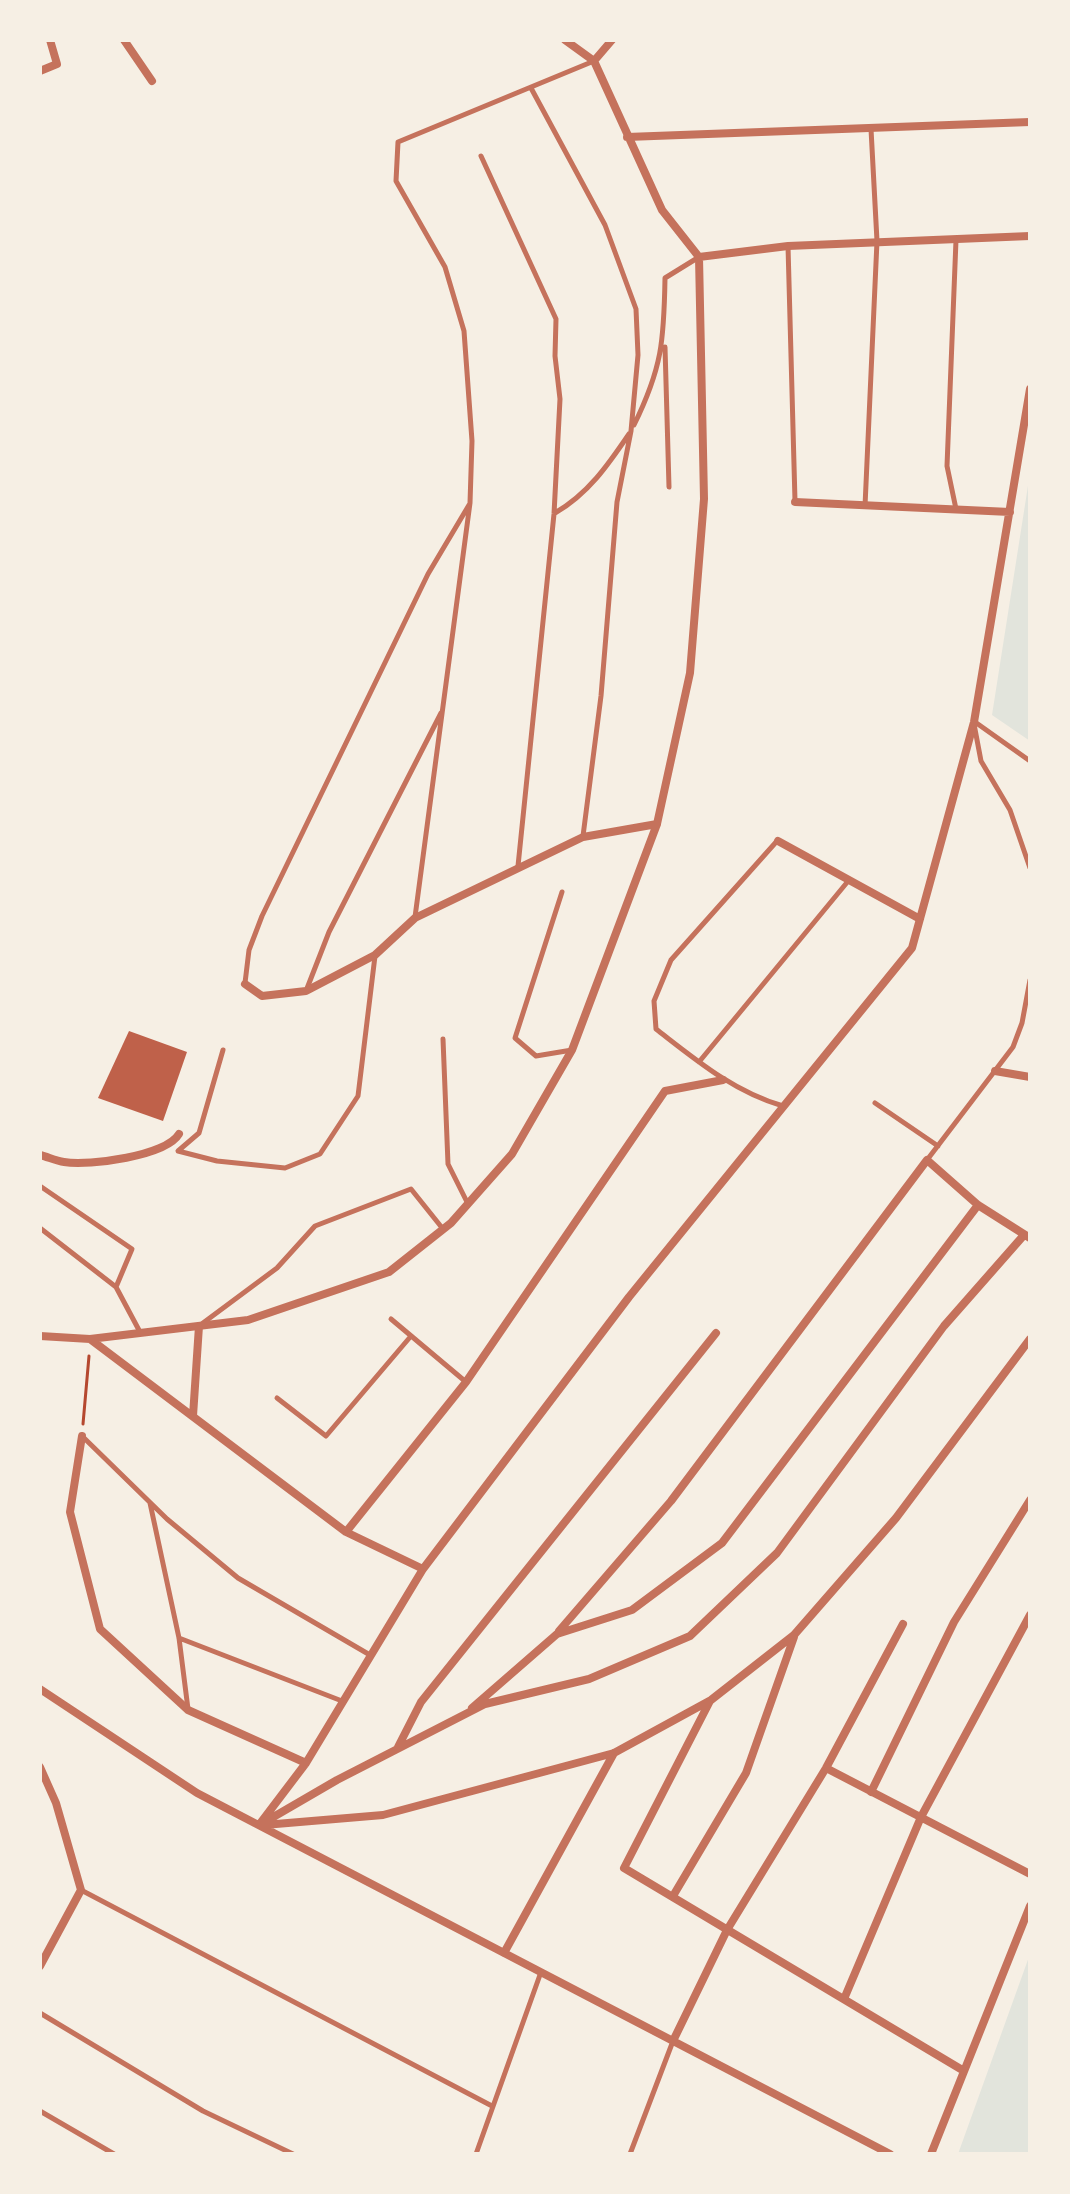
<!DOCTYPE html>
<style>
body{margin:0}
#map{position:relative;width:1070px;height:2194px;overflow:hidden;background:#f6efe4;font-family:Poppins,sans-serif}
canvas{display:block}
.frame{position:absolute;inset:0;border:42px solid #f6efe4;pointer-events:none}
</style>
<div id="map">
<canvas width="1070" height="2194"></canvas>
<div class="frame"></div>
</div>
<script>
const ctx = document.querySelector('canvas').getContext('2d');
ctx.lineJoin = 'round';
function paint(path, color) {
  ctx.fillStyle = color;
  ctx.fill(path, 'evenodd');
}
function stroke(path, color, width, dash) {
  ctx.strokeStyle = color;
  ctx.lineWidth = width;
  ctx.lineCap = dash ? 'butt' : 'round';
  ctx.setLineDash(dash || []);
  ctx.stroke(path);
}
const green = new Path2D(`
 M1030,473V741L992,715Z
 M1030,1954V2154H958Z`);
const building = new Path2D(`
 M129,1031L187,1052L163,1121L98,1098Z`);
const path = new Path2D(`
 M83,1424L89,1356`);
const service = new Path2D(`
 M531,88L605,225L636,309L638,355L631,431L617,502L601,696L583,836
 M481,156L556,319L555,356L560,399L554,514L518,866
 M788,246L795,501
 M665,347L669,487
 M634,425C662,368 664,341 665,278L699,257
 M865,506L877,241L871,129
 M956,509L947,466L956,240
 M555,513C588,494 608,465 629,434
 M975,722L1030,761
 M974,724L981,761L1010,810L1030,868
 M777,841L671,960L654,1001L656,1029C696,1060 734,1092 783,1106
 M562,892L515,1038L536,1056L572,1050
 M415,917L470,503L472,441L464,331L445,267L396,181L398,142L594,61
 M245,983L249,950L262,916L428,574L469,505
 M306,991L329,932L441,713
 M443,1039L448,1164L468,1204
 M223,1050L199,1133L178,1151L217,1161L285,1168L320,1154L358,1096L375,956
 M699,1062L849,880
 M875,1103L938,1146
 M927,1160L1013,1047L1022,1023L1030,980
 M40,1186L132,1249L116,1287
 M40,1228L116,1287L140,1332
 M391,1319L466,1382
 M203,1323L277,1268L315,1226L411,1189L443,1229
 M277,1398L326,1436L411,1336
 M83,1437L167,1519L238,1578L370,1655
 M150,1503L179,1638L188,1709
 M179,1638L342,1701
 M81,1890L492,2106
 M40,2013L203,2111L293,2154
 M40,2111L114,2154
 M476,2154L541,1972
 M630,2154L673,2041`);
const minor = new Path2D(`
 M124,40L152,81
 M565,40L594,61
 M612,40L594,61L662,210L699,257
 M40,71L57,64L50,40
 M627,137L1030,122
 M699,257L788,246L1030,236
 M795,502L1010,512
 M778,841L920,919
 M245,984L262,996L306,991L375,955L415,918L583,837L657,824
 M995,1071L1030,1077
 M40,1155C48,1157 56,1161 64,1162C90,1166 166,1156 179,1134
 M40,1336L90,1339L346,1532L423,1569
 M90,1339L248,1320L389,1272L451,1223L512,1154L572,1050L657,824L690,673L704,499L699,257
 M193,1416L199,1326
 M82,1436L70,1512L100,1629L188,1710L306,1763
 M346,1532L466,1382L665,1091L723,1080
 M559,1631L671,1501L927,1160L978,1205L1030,1238
 M40,1689L197,1793L890,2154
 M710,1701L624,1868L964,2071
 M472,1708L557,1634L632,1610L722,1543L978,1205
 M398,1747L421,1702L716,1333
 M40,1767L56,1803L81,1890L40,1966
 M826,1768L1030,1874
 M871,1792L954,1622L1030,1500
 M263,1823L337,1780L485,1704L589,1679L690,1636L777,1553L944,1326L1024,1235
 M259,1825L306,1763L423,1569L629,1297L912,948L974,722L1030,389
 M264,1825L383,1815L614,1753L711,1700L794,1635L896,1518L1030,1339
 M673,1896L746,1773L794,1637
 M504,1953L614,1753
 M844,1999L921,1817L1030,1615
 M673,2041L727,1930L826,1768L903,1624
 M931,2154L1030,1906`);
paint(green, '#e2e4dc');
paint(building, '#bf614a');
stroke(path, '#b5482f', 3);
stroke(service, '#c5725c', 5);
stroke(minor, '#c5725c', 8);
</script>
